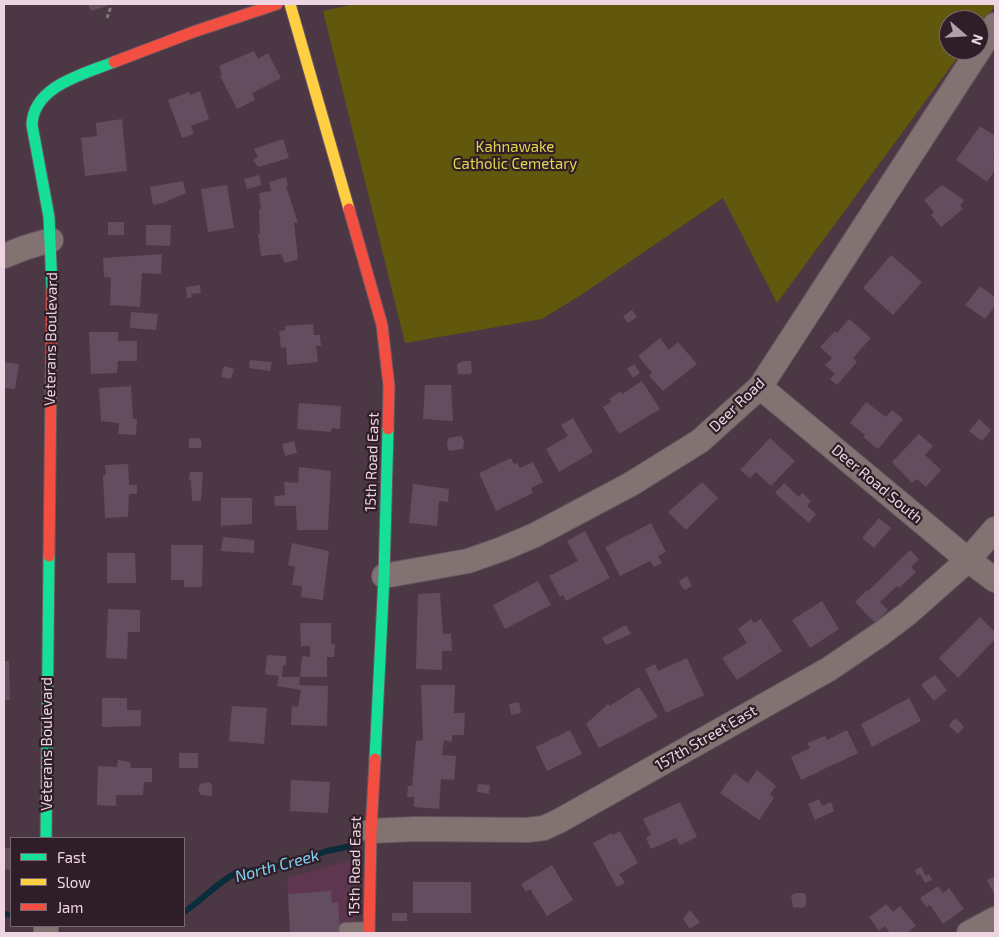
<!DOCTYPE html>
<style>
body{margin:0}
#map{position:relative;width:999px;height:937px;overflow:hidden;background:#4c3744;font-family:"Exo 2",sans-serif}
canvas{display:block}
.frame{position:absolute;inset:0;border:5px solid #edd5e2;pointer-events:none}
.legend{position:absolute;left:10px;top:837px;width:175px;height:90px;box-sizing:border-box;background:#2f1e27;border:1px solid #7b6772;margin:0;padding:6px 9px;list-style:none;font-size:15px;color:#edd5e2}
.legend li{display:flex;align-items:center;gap:10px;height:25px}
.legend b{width:25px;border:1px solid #7b6772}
.north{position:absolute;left:939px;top:10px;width:50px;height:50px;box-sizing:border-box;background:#2f1e27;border:1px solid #7b6772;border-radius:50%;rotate:109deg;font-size:14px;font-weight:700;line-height:20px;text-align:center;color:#edd5e2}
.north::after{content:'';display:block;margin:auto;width:18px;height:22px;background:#b59eab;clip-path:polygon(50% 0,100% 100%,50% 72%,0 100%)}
</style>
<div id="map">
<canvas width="999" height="937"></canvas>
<div class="frame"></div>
<ul class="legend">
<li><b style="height:6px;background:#16e098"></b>Fast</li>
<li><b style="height:6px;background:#ffcf43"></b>Slow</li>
<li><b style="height:6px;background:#f24e42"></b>Jam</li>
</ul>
<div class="north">N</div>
</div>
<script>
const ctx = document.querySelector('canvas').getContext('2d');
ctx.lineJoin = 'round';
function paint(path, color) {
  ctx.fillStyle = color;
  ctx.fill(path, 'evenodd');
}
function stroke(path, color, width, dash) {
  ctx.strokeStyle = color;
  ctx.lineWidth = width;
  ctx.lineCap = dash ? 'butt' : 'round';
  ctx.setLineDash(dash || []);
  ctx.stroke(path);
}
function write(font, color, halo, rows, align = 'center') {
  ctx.font = font + ' "Exo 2",sans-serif';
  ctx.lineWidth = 4.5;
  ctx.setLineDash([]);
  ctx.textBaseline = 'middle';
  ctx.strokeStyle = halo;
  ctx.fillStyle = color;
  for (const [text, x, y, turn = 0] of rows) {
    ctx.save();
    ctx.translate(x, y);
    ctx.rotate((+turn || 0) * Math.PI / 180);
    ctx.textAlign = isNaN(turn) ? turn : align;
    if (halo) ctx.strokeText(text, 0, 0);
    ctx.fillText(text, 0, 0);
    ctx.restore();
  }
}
const built = new Path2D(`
 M355,859V933H290L287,878Z`);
const green = new Path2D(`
 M354,4H995V6L979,28V20H949V50H963L777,303L723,198L581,295L542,319L405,343L323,11Z`);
const stream = new Path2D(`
 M184,912C202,901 216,883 236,873L291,864L327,851L351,846
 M4,914L11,915`);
const building = new Path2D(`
 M88,4H113L91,11Z
 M254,51L258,59L268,53L281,78L252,93L255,100L237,109L220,76L222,75L219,66Z
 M200,91L209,119L191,126L194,134L182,138L168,100L189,92L190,95Z
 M122,119L127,171L85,176L81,138L97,136L96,123Z
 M980,126L995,136V155L993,158L995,159V170L987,182L956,160Z
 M283,139L289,158L258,167L253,160L258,157L254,149Z
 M259,175L262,185L247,189L244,179Z
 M286,177L288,185L286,186L298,223H294L298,259L285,263L281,254L261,256L258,234L260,233L259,209H261L259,193L271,191L269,182Z
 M183,181L186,193L163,203L153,205L150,187Z
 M227,185L234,228L208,232L201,189Z
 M942,185L964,200L960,206L963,209L941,227L931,215L934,212L924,200Z
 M108,222H124V235H108Z
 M146,225H171L170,246L146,245Z
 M162,254L161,274L142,273L140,307L110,305L111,278L104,277L103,258Z
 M891,255L922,282L893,315L863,288Z
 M200,285L201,293L191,294L192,297L187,298L186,287Z
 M980,286L995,297V306L985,319L965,305Z
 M632,310L637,317L628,323L623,316Z
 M131,312L158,314L156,330L130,328Z
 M849,319L871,338L853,358L857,362L837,385L830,379L835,374L825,365L832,358L820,347L835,331L837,333Z
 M313,324L314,335H320L321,346H316L318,362L287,365L286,347L281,348L279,331L285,330V326Z
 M89,332H118V341H137V361H118L117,373L91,374Z
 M660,338L669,350L678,342L697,364L663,391L649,376L652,373L638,356Z
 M250,360L272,362L270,371L249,368Z
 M463,361H471L472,372L470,374H458L457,364Z
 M4,362L19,364L15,389L4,388Z
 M634,364L640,373L633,378L627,369Z
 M224,366L234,369L231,379L221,377Z
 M642,381L660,409L619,434L603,407L611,402L609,399L621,391L622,394Z
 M425,385H451L453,421L423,419Z
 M131,386L133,419H137L136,435L118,434L119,423L101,421L99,388Z
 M866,402L886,417L892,410L903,419L878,449L863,437L865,435L850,423Z
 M299,403L341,406L340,429L332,428L331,432L297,429Z
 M573,418L593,452L559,472L546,449L568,436L561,425Z
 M979,419L991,430L982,441L969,431Z
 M919,434L933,446L925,455L941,470L926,487L917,479L912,483L892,462Z
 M461,436L464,441L463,449L449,451L447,445L448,438Z
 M189,438H199L202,442L201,448H189Z
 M770,438L795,461L771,486L756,472L750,478L740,470Z
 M294,441L297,453L285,456L282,444Z
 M511,458L514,464L517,463L520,468L533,462L543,482L531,488L533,493L496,511L479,473Z
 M128,464L129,485H137V494H129L128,517L105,518L103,475H106L105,465Z
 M299,467L331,471L328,530H297L296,506H275L274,496L285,495L284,482L298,483Z
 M190,472H203L201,501H192L191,480H189Z
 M702,482L718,498L686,530L668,512Z
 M784,483L799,497L802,493L811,501L807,506L816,514L809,523L775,493Z
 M413,484L449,489L448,502L439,501L437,526L409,523Z
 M221,498H252V524L221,526Z
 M879,518L891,528L874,548L862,538Z
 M651,523L666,552L658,556L662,563L654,567L650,561L620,576L605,547Z
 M585,531L610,578L566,601L563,595L560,597L549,576L578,561L567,541Z
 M223,537L254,540V553L221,551Z
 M292,543L329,551L323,600L301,597L302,586L292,585L295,567L288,565Z
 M171,545H203L202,587H184V580H171Z
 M910,550L919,559L911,567L916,572L899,588L897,586L880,602L888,610L875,623L855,602L867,590L868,591Z
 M107,553H135L136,583H107Z
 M687,576L692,586L685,590L681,586L679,581Z
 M538,581L551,605L505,629L493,605Z
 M440,593L443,634H451L452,651H442V670L416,669L418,594Z
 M822,601L839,629L810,648L792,620Z
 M108,609L140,610V632H128L127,659L106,658Z
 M980,617L995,632V639L958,678L939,658Z
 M751,619L754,623L761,619L782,651L737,680L722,658L747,643L738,629Z
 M300,623H331V644H335L334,657H327V677H300L302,656L310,657V646H301Z
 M626,625L631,634L606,645L602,638Z
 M267,655L286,656V666L283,665L282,677H300L299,685L328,686L327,726L291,725L292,706L298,707L301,690L277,686L279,676L265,674Z
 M687,658L704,695L666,713L645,669L655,664L658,671Z
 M4,661H9L10,700H4Z
 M935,675L947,690L934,701L922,686L923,683Z
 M421,685H455L454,713H465L464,735H452V742L444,740L442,755L456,756L454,780L441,779L439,809L414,807V797H407L408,786H412L416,741L423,740Z
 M639,687L658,717L599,748L586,724L608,704L610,706Z
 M102,698H127V710H141V726L102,727Z
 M909,698L921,721L872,747L861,724Z
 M519,702L521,713L511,715L509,704Z
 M232,706L267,708L264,744L229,741Z
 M957,719L964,727L958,734L949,726L953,720Z
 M570,730L582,754L547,771L536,747Z
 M847,730L858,753L801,780L791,757L810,748L807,743L825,736L827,740Z
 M179,753H198V768H179Z
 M118,760L130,762L131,768H152V782H144L143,795H116V806L97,805L98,766L117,767Z
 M757,770L776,786L770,794L774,798L759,820L720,793L734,773L748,783Z
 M291,780L330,782L328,813L290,811Z
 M209,782L212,785V796L201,795L198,790L200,784Z
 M478,784L490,785L489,794L477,792Z
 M819,799L822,806L831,802L834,811L815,820L808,804Z
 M680,802L697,837L680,845L676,838L651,849L646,838L651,835L643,819Z
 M620,831L638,863L619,874L625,883L617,887L593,843L612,833L613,835Z
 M4,848H11V870L4,869Z
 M552,865L573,900L547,916L530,889L526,892L521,884Z
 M921,867L926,876L929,874L932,880L925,883L920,874L917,875L915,870Z
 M995,876V896L987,880Z
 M413,882H471V913H413Z
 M938,886L943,893L949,888L964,909L943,924L930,905L926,907L920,898Z
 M331,891L332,903L338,902L340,933H290L288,894Z
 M796,893H804L806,895V906L802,908L793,907L791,895Z
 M886,904L893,912L900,906L916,926L907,933H890L885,926L879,931L869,917Z
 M690,910L700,922L690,929L683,919Z
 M392,913H407V921H392Z`);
const path = new Path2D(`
 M107,18L110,9L109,6`);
const lane = new Path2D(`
 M345,929L369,928`);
const street = new Path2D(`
 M979,50L995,25
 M4,256L24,248L51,240
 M760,387L968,560L995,580
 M384,576L468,561L502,549L535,535L631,484L700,441L760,387L979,50
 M371,831L416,829L527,830L544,828L559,821L829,669L882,633L907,614L968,560L995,529
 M46,933V926
 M969,933L995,919`);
const fast = new Path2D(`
 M52,289L49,217L32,125C33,86 84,74 114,62
 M375,759L384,576L388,429
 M46,838L49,556`);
const slow = new Path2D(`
 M290,4L349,209`);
const jam = new Path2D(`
 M114,62L193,32L277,4
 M349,209L382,325L389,386L388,429
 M49,556L52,289
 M369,933L371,831L375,759`);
const parkNames = [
 ["Kahnawake",515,147],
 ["Catholic Cemetary",515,164]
];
const streetNames = [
 ["Veterans Boulevard",51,339,-89],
 ["Deer Road",737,405,-44],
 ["15th Road East",372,462,-88],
 ["Deer Road South",877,484,40],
 ["157th Street East",706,738,-30],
 ["Veterans Boulevard",47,744,-90],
 ["15th Road East",355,866,-89]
];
const waterNames = [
 ["North Creek",277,866,-15]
];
paint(built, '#5f364f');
paint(green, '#61570d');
stroke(stream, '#092d3a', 6);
paint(building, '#634e60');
stroke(lane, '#675560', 14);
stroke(street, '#675560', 26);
stroke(fast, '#675560', 13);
stroke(slow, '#675560', 13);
stroke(jam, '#675560', 13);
stroke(path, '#857779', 3, [4, 2.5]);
stroke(lane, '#827272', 12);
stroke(street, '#827272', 24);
stroke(fast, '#16e098', 11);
stroke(slow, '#ffcf43', 11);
stroke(jam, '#f24e42', 11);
write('15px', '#e2d64d', '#2f1e27', parkNames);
write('15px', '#edd5e2', '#2f1e27', streetNames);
write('italic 16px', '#81d5f4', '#2f1e27', waterNames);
</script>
